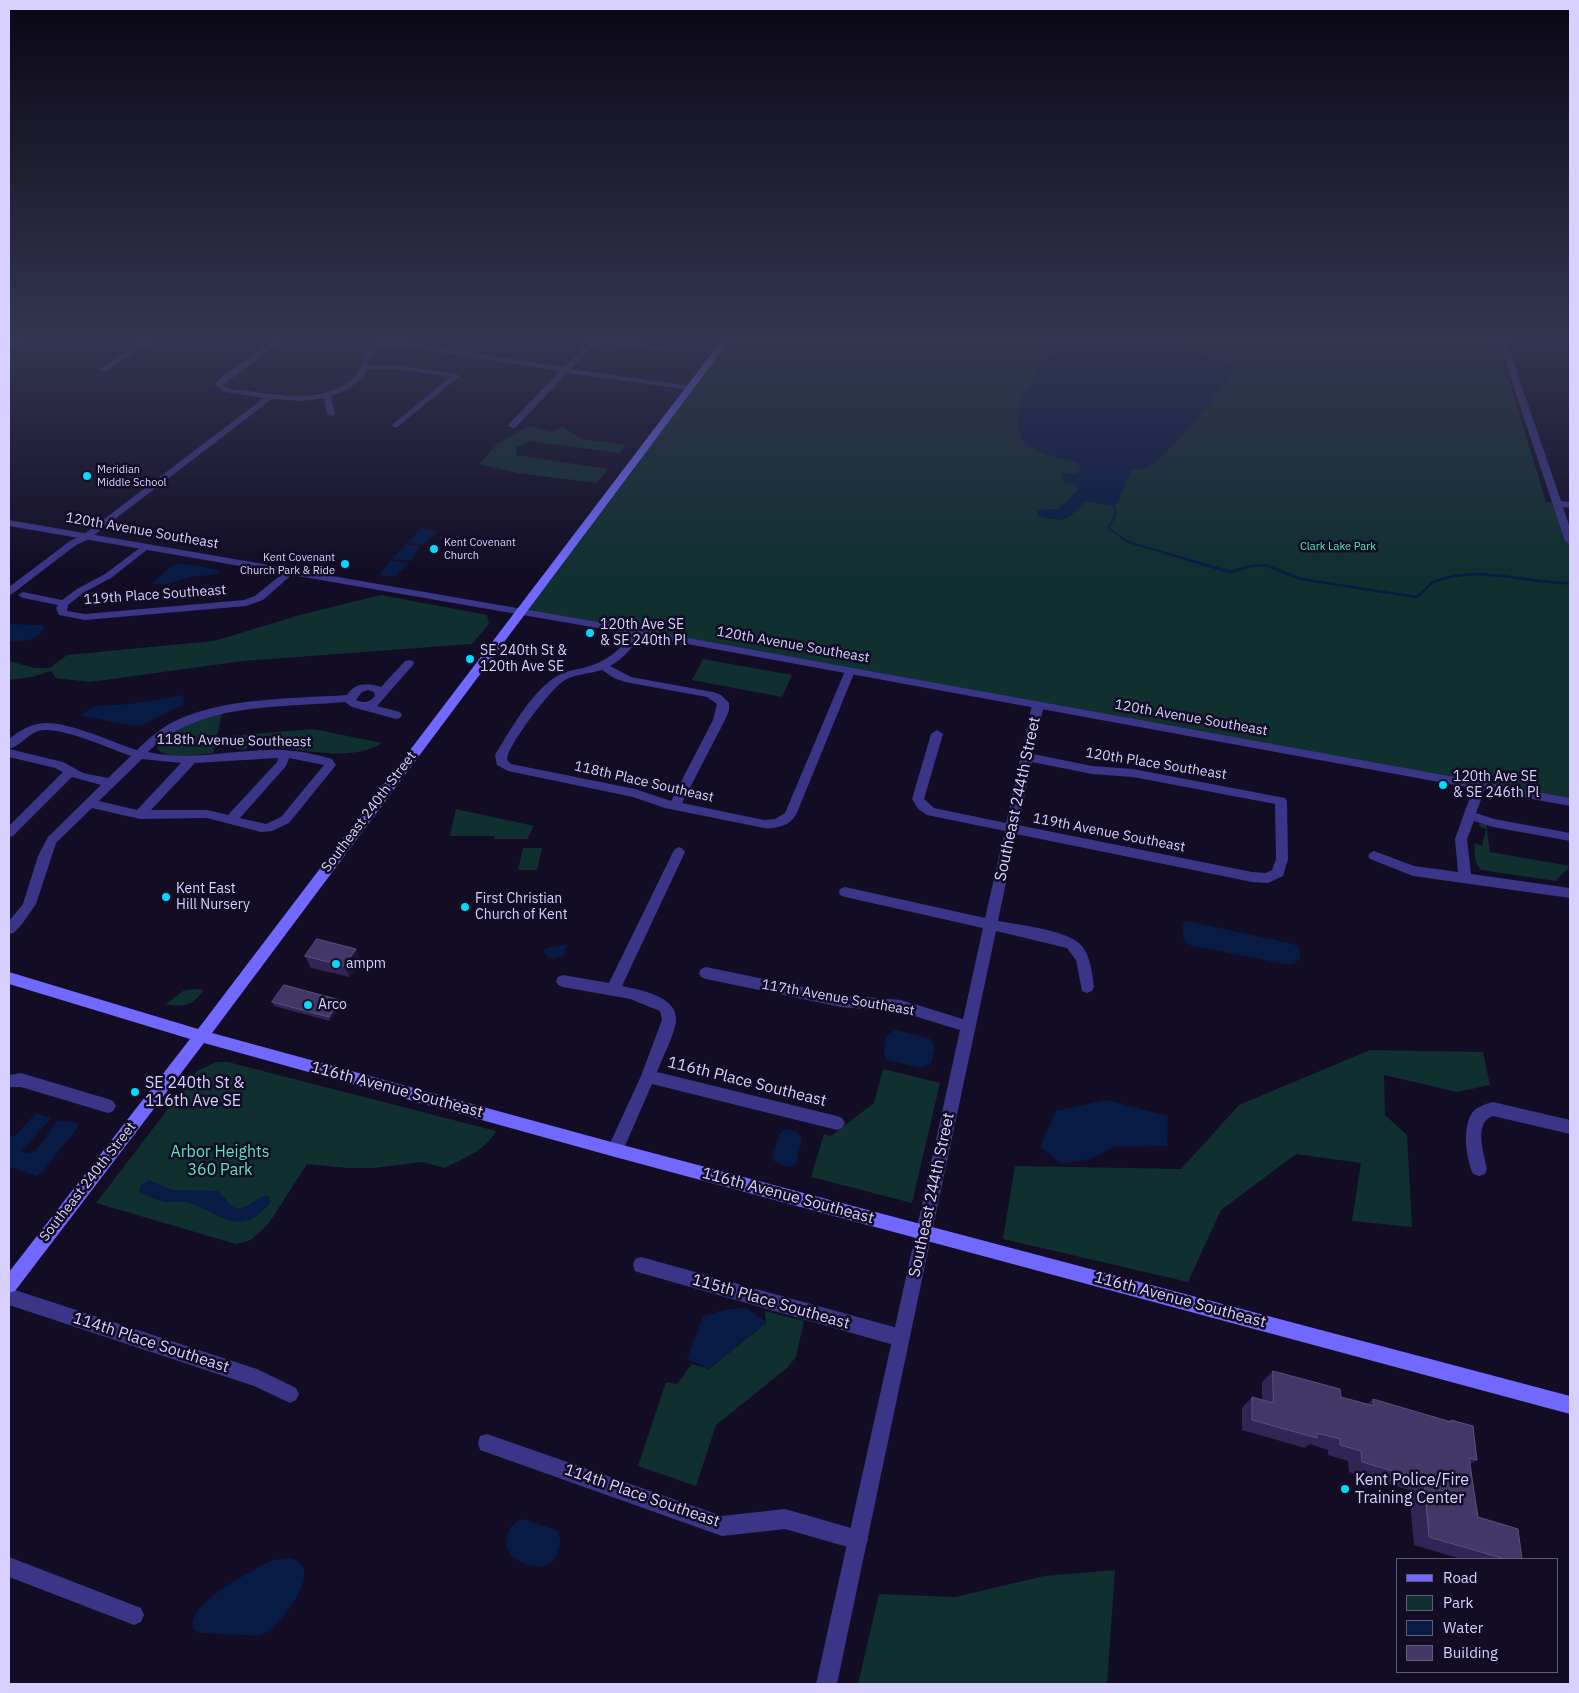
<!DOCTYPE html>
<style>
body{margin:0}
#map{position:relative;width:1579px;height:1693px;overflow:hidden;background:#120d25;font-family:"IBM Plex Sans",sans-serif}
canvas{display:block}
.frame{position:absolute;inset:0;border:10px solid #d8d1ff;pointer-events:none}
.legend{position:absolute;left:1396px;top:1558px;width:162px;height:115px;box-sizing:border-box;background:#120d25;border:1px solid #615b7c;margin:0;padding:6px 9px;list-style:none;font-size:15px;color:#d8d1ff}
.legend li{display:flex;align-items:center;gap:10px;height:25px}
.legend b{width:25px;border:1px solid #615b7c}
</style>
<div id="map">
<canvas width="1579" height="1693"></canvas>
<div class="frame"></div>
<ul class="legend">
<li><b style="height:6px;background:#7168ff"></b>Road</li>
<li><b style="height:14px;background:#102f2f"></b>Park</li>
<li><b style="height:14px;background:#071b44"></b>Water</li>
<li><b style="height:14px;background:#423766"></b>Building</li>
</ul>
</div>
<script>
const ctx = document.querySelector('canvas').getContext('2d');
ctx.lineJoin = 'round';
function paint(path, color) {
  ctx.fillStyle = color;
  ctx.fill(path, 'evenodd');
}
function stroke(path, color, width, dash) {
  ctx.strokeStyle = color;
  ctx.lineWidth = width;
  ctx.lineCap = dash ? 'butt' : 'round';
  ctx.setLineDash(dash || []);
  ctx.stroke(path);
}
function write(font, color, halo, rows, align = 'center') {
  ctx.font = font + ' "IBM Plex Sans",sans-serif';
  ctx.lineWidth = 5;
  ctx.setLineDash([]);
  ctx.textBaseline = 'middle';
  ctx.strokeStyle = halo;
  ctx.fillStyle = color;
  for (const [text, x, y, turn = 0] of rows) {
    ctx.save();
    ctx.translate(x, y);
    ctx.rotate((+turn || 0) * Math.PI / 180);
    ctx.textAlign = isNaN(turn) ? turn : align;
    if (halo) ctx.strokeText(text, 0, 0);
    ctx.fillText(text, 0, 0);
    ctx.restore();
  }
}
const green = new Path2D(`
 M728,337H1496L1546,502L1557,503L1570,541V802L520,612Z
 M529,426L551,432L563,427L582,439L626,445L620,453L529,441L516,447L517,455L608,469L597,483L517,473L479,464L497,444Z
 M381,595L487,615L489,624L472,644L243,661L90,682L56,678L51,671L32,677L9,680V661L35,668H50L67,655L214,641L300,615Z
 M703,659L792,675L782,697L692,680Z
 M222,713L217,737L313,729L382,743C357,759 321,753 292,749V747H248L246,750L215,745L213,753C197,754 170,761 157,749C161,730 205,718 222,713Z
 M456,809L534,826L527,839H494L495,836H450Z
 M1480,822L1486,824L1490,852L1570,866L1556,881L1481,870C1474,862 1474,854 1475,843L1482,846L1486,829L1479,826Z
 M523,848H542L537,870H518Z
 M194,989L204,990C193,1005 184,1008 166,1004L183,991Z
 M1370,1050L1483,1052L1490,1085L1457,1092L1384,1075L1385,1115L1407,1135L1412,1227L1352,1221L1361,1163L1296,1154L1221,1210L1188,1282L1003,1239L1015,1166L1181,1169L1239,1105Z
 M216,1062H228L496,1131C485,1151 464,1158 445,1168L422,1162L374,1168H348L307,1164L269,1223L251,1240L236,1244L96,1203L197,1071Z
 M883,1069L940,1083L912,1203L811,1177L824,1134L831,1136L874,1103Z
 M765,1311L804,1321L796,1357L787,1368L716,1425L696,1486L638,1466L666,1382L677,1384L692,1364L709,1369L766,1323Z
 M1115,1570L1107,1684H858L879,1594L956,1597L1044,1576Z`);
const water = new Path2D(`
 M1089,343C1143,341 1184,344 1235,367L1234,370C1226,386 1165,458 1150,466C1145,469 1137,469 1131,470L1118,503L1112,506L1086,501C1066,521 1067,523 1038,516L1037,511L1044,509H1059L1078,489L1072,484L1065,483L1062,479V473L1076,474L1081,469L1078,463L1047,455L1024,443L1017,426L1022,397L1046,357Z
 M421,528L438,532L423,545L407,543Z
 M406,544L420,546L411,561L392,559Z
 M391,560L409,563L395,577L379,575Z
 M179,563L215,569L219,572V574L191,577L163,585L152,583L171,567Z
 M9,624L42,625L44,626C41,642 21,641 9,642Z
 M181,695L184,697L183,705L142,725L134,726L82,716V714L94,706L130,704Z
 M1187,921L1289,943L1298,946L1301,958L1293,964H1285L1193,946C1181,942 1183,934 1183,923Z
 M568,944L563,956L552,959L548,958L544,952L545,948Z
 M896,1030L929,1038L935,1047L931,1064L920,1068L887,1060L884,1055C886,1042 883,1035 896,1030Z
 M1107,1100L1168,1116L1167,1146L1115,1147L1090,1159L1061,1164L1040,1147L1056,1111Z
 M36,1113L51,1118L21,1152L26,1153L35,1151L58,1120L78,1123V1127L42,1172L37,1176L9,1167V1136L16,1135Z
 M785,1129L797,1132L802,1138L797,1160L795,1164L788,1167L772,1160V1157L779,1135Z
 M149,1180L172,1190L218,1191C224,1195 229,1206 235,1208C247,1212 257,1194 269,1196L271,1202C241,1239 223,1215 190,1203C182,1200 174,1203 167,1202C158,1201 149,1197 141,1193L139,1191L140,1186Z
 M746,1308L767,1322L709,1369L687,1359L703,1316L729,1309Z
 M523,1519L557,1530C561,1539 561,1544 557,1553C555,1558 553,1563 548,1565C532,1571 501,1558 507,1538C509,1528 513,1522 523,1519Z
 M290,1558C328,1566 280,1628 260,1636L200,1633L193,1629C187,1603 245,1576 264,1564L274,1560Z`);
const streamFar1 = new Path2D(`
 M1031,337L1065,349
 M1155,337L1158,344
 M1114,505L1116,514L1108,528L1128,542L1169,554`);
const stream = new Path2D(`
 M1165,553L1230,572L1251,566L1265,565L1301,579L1415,597C1424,594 1427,584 1436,581C1480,564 1525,584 1570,583`);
const minor = new Path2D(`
 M21,337H30L9,349V344Z
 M149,337H158L106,371L99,369Z
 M278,337H287L223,385C231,391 240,390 249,391C283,396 321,402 350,381C370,366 355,348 387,340L564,367L589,341L571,337H590L662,347L666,349L662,351L596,342L571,369L690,386L694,388L690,390L567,373L515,428H512L508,426L509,424L560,371L387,344C375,347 372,354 368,365H397L456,374L460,376L396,428L392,426L393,424L450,377L397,369H367C360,384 346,391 331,396L335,414L331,416L327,414L324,398L303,401L272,399L89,539L76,545L12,594L9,595V587L70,541L83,535L264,398L225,392L215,385L219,379Z
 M145,544L150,547L148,549L111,578L83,593L68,605L67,611L85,614L244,600L255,596L288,569H294L296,571L263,600L246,606L85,620L59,615L56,608L58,605L23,598L18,595L23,592L62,600L77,589L105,574Z
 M638,629L643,632C634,645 625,658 610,666L631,677L713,692L721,695L729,703V710L725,720L682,803L764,820L775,819L785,813L845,671L850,668L854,669L855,671L796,815C789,826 776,829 764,828L665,808L633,797L508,771L497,765L495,755C510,731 530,694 554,678C562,672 573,670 583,668C607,662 621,650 634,630ZM602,670L614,678L625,682L707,697L717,704L713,720L671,801L635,789L511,764L507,760C507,746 551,688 565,680C576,674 589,674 602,670Z
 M409,660L413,661L414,663L413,665L377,706L400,712L402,715L400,718L396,719L352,707L345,702C278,708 199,702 148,752C187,761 228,751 268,750C290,749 311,753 332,759L336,765L289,823L272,831L261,832L207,818L140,819L92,808L56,843L36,904L22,924L14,933L9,934V921L23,904L38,856L48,837L101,785L72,777L13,836L9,837V826L63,772L55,768L9,757V749L63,762L83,773L108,778L131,756C110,749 59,725 38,731C27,735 20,746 9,749V739C19,731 30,724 44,723C71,722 111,742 137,750C149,738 162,727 177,720C227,697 293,699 347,695C356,682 367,683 381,687L405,661ZM368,690L374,692L375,696C370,702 364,704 356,700L362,692ZM278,758L277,762L228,815L207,810H151L195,763ZM289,758L324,765L281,817L266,824L240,818L286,766ZM142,759L181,763L137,810L99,801Z
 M1038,701L1044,705L1033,754L1092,766L1133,769L1285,798L1287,801L1288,859L1283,876L1268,883L1252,882L1016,834L998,921C1019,925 1069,930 1082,946C1091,958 1092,973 1094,987L1092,991L1087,993L1082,991L1076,960L1067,948L996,931L932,1232L930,1238L924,1240L918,1238L916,1232L960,1030L901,1012L841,1007L706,979L701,977L699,973L701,969L706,967L841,995L901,1000L963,1019L983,928L845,897L840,895L839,892L840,889L845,887L985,918L1005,831L927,815L918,809L912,799L931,734L937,730L943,734L924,799L934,808L1006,823L1032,705ZM1032,762L1092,774L1133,777L1275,804L1276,859L1272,870L1266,873L1252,872L1018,825Z
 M1480,782L1486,786L1476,813L1494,819L1570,833V841L1493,827L1474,821L1467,839L1471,874L1570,888V898L1413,876L1370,859L1368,856L1370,853L1374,851L1414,866L1458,872L1455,839L1474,786Z
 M679,847L683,849L685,852L622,986C640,990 678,996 676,1021C675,1033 662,1059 657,1072L837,1116L842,1118L845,1123L842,1128L837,1130L652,1084L621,1155L615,1157L609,1155L607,1150L641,1076L662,1020L660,1011L630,999L563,987L558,985L556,981L558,977L563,975L609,983L673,852L675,849Z
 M21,1073L108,1099L113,1101L116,1106L113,1111L108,1113L21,1087H9V1075Z
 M1493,1102L1570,1120V1134L1493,1116C1473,1122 1484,1154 1487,1169L1485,1174L1479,1176L1473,1174C1466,1158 1462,1128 1472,1113C1477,1106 1486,1104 1493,1102Z
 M641,1257L901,1329L907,1332L910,1338L907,1344L901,1347L641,1273L635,1271L633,1265L635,1259Z
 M9,1288L257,1369L296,1388L299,1394L296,1400L290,1403L254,1386L9,1305Z
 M487,1434L722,1516L785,1509L858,1530L865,1533L868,1540L865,1547L858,1550L785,1529L722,1536L480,1450L478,1443L480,1436Z
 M9,1557L141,1608L144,1615L141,1622L134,1625L9,1577Z`);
const tertiary = new Path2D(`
 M1497,337H1505L1561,501L1570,502V508L1563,507L1570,528V544L1565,541Z
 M9,520L638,629L1570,798V806L638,635L9,526Z
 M924,1224L930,1226L932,1232L837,1684H816L916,1232L918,1226Z`);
const secondary = new Path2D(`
 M724,337H732L212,1033L615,1143L1570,1396V1414L615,1157L204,1043L15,1291L9,1293V1272L190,1039L9,984V972L198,1029Z`);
const wall = new Path2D(`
 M356,949L361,960L350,977L311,968L305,956Z
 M272,1002L342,1004L330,1021L274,1006Z
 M1273,1371L1341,1397L1367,1404L1373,1399L1449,1421L1451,1420L1477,1460L1470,1464L1478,1517L1522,1559H1461L1414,1545L1409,1490L1349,1472L1348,1461L1328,1455V1450L1310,1444L1305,1448L1242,1430V1408L1252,1397L1262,1400V1382Z`);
const shadedWall = new Path2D(`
 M356,949L361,960L350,977L344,966Z
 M340,1000L342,1004L330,1021L329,1017Z`);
const building = new Path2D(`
 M317,939L356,949L344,966L305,956Z
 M284,985L340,1000L329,1017L272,1002Z
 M1273,1371L1340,1389L1341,1397L1374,1406L1373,1399L1451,1422V1420L1473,1426L1477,1460L1469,1458L1478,1517L1518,1529L1522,1559H1505L1429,1537L1424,1480L1362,1462L1361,1451L1340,1445V1439L1317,1433V1438L1252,1420V1397L1273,1403Z`);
const markers = [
 [87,476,5,"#00dafc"],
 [434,549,5,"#00dafc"],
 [345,564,5,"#00dafc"],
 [590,633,5,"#00dafc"],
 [470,659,5,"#00dafc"],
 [1443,785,5,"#00dafc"],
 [166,897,5,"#00dafc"],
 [465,907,5,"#00dafc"],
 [336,964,5,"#00dafc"],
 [308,1005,5,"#00dafc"],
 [135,1092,5,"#00dafc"],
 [1345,1489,5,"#00dafc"]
];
const farPoinames = [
 ["Meridian",97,470],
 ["Middle School",97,483],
 ["Kent Covenant",444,543],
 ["Church",444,556],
 ["Kent Covenant",335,558,"right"],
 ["Church Park & Ride",335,571,"right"]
];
const farParknames = [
 ["Clark Lake Park",1338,547]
];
const streetNames = [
 ["120th Avenue Southeast",142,531,10],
 ["119th Place Southeast",155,595,-4],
 ["120th Avenue Southeast",793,645,10],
 ["120th Avenue Southeast",1191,718,10],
 ["118th Avenue Southeast",234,741,1],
 ["120th Place Southeast",1156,764,9],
 ["118th Place Southeast",644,782,13],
 ["Southeast 240th Street",369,812,-53],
 ["119th Avenue Southeast",1109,833,11],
 ["117th Avenue Southeast",838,998,10],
 ["Southeast 240th Street",88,1182,-52]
];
const poiNames = [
 ["120th Ave SE",600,625],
 ["& SE 240th Pl",600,641],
 ["SE 240th St &",480,651],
 ["120th Ave SE",480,667],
 ["120th Ave SE",1453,777],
 ["& SE 246th Pl",1453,793],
 ["Kent East",176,889],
 ["Hill Nursery",176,905],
 ["First Christian",475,899],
 ["Church of Kent",475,915],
 ["ampm",346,964],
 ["Arco",318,1005]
];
const nearStreetnames = [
 ["Southeast 244th Street",1018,799,-78],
 ["116th Place Southeast",747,1082,14],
 ["116th Avenue Southeast",397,1090,15],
 ["Southeast 244th Street",932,1195,-78],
 ["116th Avenue Southeast",788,1196,15],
 ["116th Avenue Southeast",1180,1300,15],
 ["115th Place Southeast",771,1302,16],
 ["114th Place Southeast",151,1343,18],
 ["114th Place Southeast",642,1496,19]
];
const nearPoinames = [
 ["SE 240th St &",145,1083],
 ["116th Ave SE",145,1101],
 ["Kent Police/Fire",1355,1480],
 ["Training Center",1355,1498]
];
const nearParknames = [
 ["Arbor Heights",220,1152],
 ["360 Park",220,1170]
];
paint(green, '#102f2f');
paint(water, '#071b44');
stroke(streamFar1, '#071b44', 2);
stroke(stream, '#071b44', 2.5);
paint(minor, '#3b3587');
paint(tertiary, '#3b3587');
paint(secondary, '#7168ff');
paint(wall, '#302554');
paint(shadedWall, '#1c1439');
paint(building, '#423766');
stroke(building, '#59507e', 1);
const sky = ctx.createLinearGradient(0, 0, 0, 574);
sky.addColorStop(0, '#0a0714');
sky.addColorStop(0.59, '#333551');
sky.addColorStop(1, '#33355100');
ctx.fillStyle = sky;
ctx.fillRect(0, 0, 1579, 574);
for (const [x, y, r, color] of markers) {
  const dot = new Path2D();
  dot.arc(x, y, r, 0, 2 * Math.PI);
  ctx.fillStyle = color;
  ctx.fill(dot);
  stroke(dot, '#120d25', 2);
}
write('11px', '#d8d1ff', '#120d25', farPoinames, 'left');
write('11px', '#55e7c7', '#120d25', farParknames);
write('14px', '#d8d1ff', '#120d25', streetNames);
write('14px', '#d8d1ff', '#120d25', poiNames, 'left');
write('16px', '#d8d1ff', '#120d25', nearStreetnames);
write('16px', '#d8d1ff', '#120d25', nearPoinames, 'left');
write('16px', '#55e7c7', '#120d25', nearParknames);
</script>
